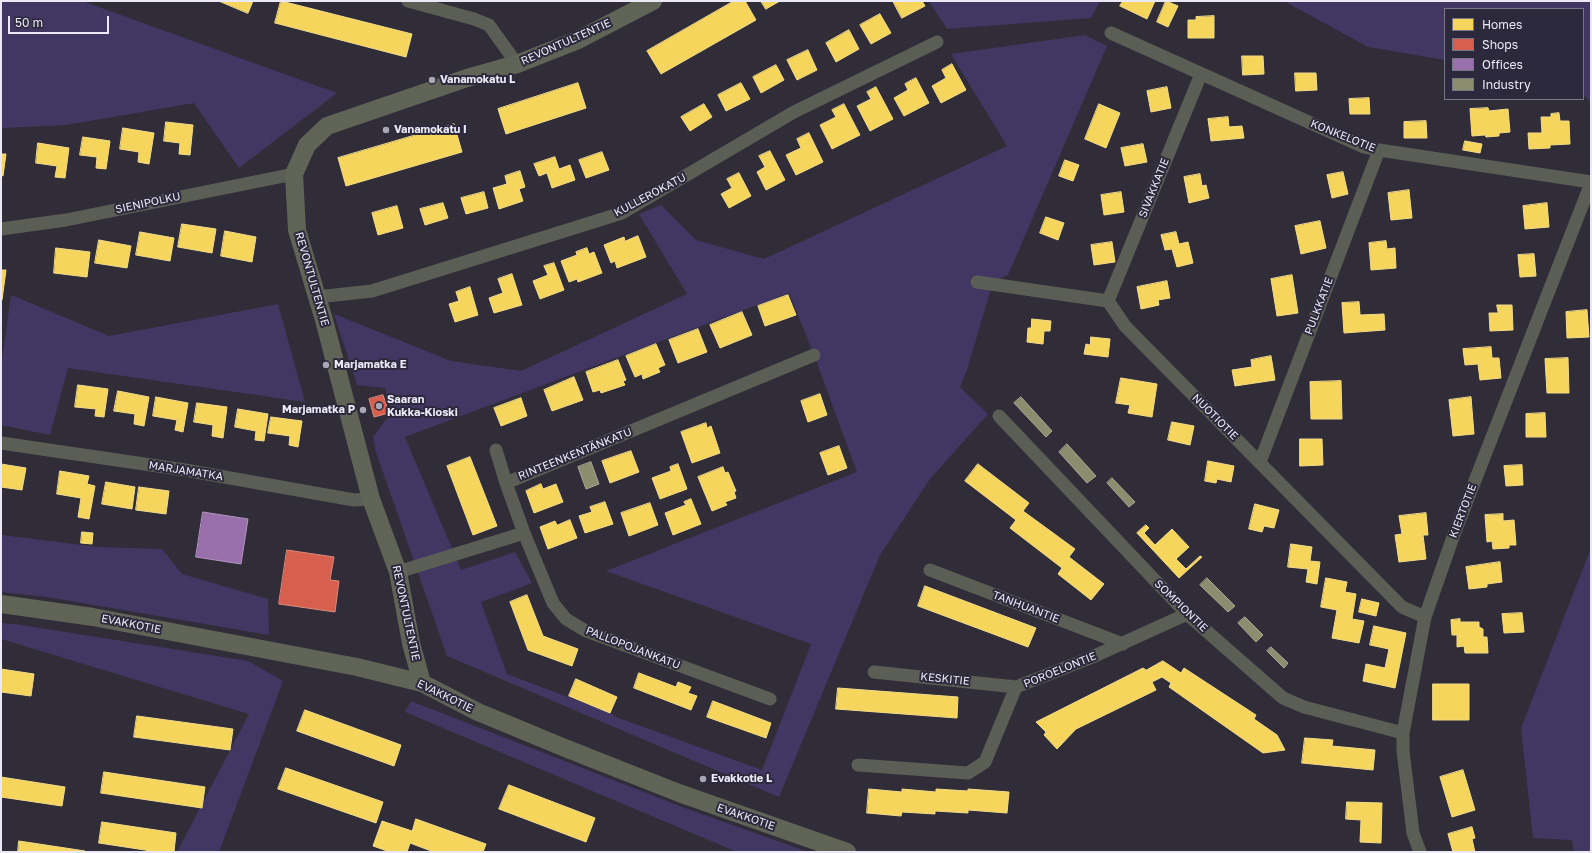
<!DOCTYPE html>
<meta charset="utf-8">
<style>
body{margin:0}
#map{position:relative;width:1592px;height:853px;overflow:hidden;background:#302d38;font-family:"Golos Text",sans-serif}
canvas{display:block}
.frame{position:absolute;inset:0;border:2px solid #eae9f5;pointer-events:none}
.legend{position:absolute;left:1444px;top:8px;width:140px;height:92px;box-sizing:border-box;background:#2d293c;border:1px solid #797686;margin:0;padding:5px 7px;list-style:none;font-size:12px;color:#eae9f5}
.legend li{display:flex;align-items:center;gap:8px;height:20px}
.legend b{width:20px;border:1px solid #797686}
.scale{position:absolute;left:8px;top:16px;width:101px;height:18px;box-sizing:border-box;border:2px solid #eae9f5;border-top:0;padding-left:5px;font-size:12px;line-height:14px;white-space:nowrap;color:#eae9f5;-webkit-text-stroke:3px #2d293c;paint-order:stroke}
</style>
<div id="map">
<canvas width="1592" height="853"></canvas>
<div class="frame"></div>
<ul class="legend">
<li><b style="height:11px;background:#f6d55c"></b>Homes</li>
<li><b style="height:11px;background:#d6604d"></b>Shops</li>
<li><b style="height:11px;background:#9970ab"></b>Offices</li>
<li><b style="height:11px;background:#8c8c6e"></b>Industry</li>
</ul>
<div class="scale">50 m</div>
</div>
<script>
const ctx = document.querySelector('canvas').getContext('2d');
ctx.lineJoin = 'round';
function paint(path, color) {
  ctx.fillStyle = color;
  ctx.fill(path, 'evenodd');
}
function stroke(path, color, width, dash) {
  ctx.strokeStyle = color;
  ctx.lineWidth = width;
  ctx.lineCap = dash ? 'butt' : 'round';
  ctx.setLineDash(dash || []);
  ctx.stroke(path);
}
function write(font, color, halo, rows, align = 'center') {
  ctx.font = font + ' "Golos Text",sans-serif';
  ctx.lineWidth = 4;
  ctx.setLineDash([]);
  ctx.textBaseline = 'middle';
  ctx.strokeStyle = halo;
  ctx.fillStyle = color;
  for (const [text, x, y, turn = 0] of rows) {
    ctx.save();
    ctx.translate(x, y);
    ctx.rotate((+turn || 0) * Math.PI / 180);
    ctx.textAlign = isNaN(turn) ? turn : align;
    if (halo) ctx.strokeText(text, 0, 0);
    ctx.fillText(text, 0, 0);
    ctx.restore();
  }
}
const green = new Path2D(`
 M1,1H82L337,93L239,168L194,103L66,125L1,128Z
 M929,1H1100L1091,18L947,29Z
 M1284,1H1591V102L1583,95V9H1445V60L1368,47Z
 M1085,35L1107,46L1008,275L993,282L967,370L960,387L988,414L930,479L880,555L779,797L447,656L376,452L373,437L392,411L385,388L357,385L334,314L451,361L521,371L687,294L639,214L661,205L696,240L764,259L1007,146L951,54ZM789,293L814,355L857,472L606,571L811,644L762,770L616,717L610,713L507,674L481,602L532,583L515,552L461,570L405,437Z
 M11,295L109,336L278,304L305,402L68,368L50,435L1,425V367Z
 M1,535L98,547L162,549L182,574L268,599L269,635L47,597L1,592Z
 M1591,548V852H1574L1572,840L1533,838L1521,728Z
 M1,623L15,624L248,661L283,681L219,852H177L249,714L1,639Z
 M411,701L682,807L808,852H737L405,712Z`);
const homes = new Path2D(`
 M219,1H253L248,13Z
 M281,1L412,34L406,57L275,23Z
 M734,1H745L756,20L661,74L647,51Z
 M761,1H780L766,9Z
 M893,1H922L925,6L902,18Z
 M1123,1H1155L1147,19L1120,6Z
 M1166,1L1178,6L1168,27L1157,22Z
 M880,14L891,33L871,44L860,25Z
 M1214,16V38H1188V20H1196V17Z
 M849,30L859,49L836,62L826,43Z
 M808,50L817,70L797,80L787,60Z
 M1242,56H1263L1264,74L1243,75Z
 M952,64L966,90L941,103L932,86L946,78L942,70Z
 M776,65L784,80L761,93L753,77Z
 M1295,73H1316L1317,90L1296,91Z
 M916,78L929,103L904,116L894,98L908,90L905,84Z
 M578,83L586,108L506,134L498,109Z
 M741,83L750,99L726,111L718,95Z
 M876,87L893,119L870,131L857,106L871,99L867,92Z
 M1167,87L1171,108L1151,112L1147,91Z
 M1369,98L1370,114H1350L1349,99Z
 M704,104L712,117L690,131L681,117Z
 M844,104L860,135L832,149L820,125L836,117L832,110Z
 M1099,104L1120,113L1106,148L1085,139Z
 M1488,108L1489,111L1508,109L1510,132L1499,133V136L1486,137L1485,135L1472,136L1470,109Z
 M1559,113L1560,121H1569L1570,144L1550,145V148L1529,149L1528,133H1542L1541,117H1551V114Z
 M1228,117L1229,127L1242,126L1244,138L1211,141L1208,119Z
 M1426,121L1427,138H1404V122Z
 M166,122L193,125L190,155L179,154L180,143L164,141Z
 M454,124L462,152L346,186L338,158Z
 M123,128L154,133L149,164L138,162L139,152L120,149Z
 M809,133L823,162L796,175L786,155L801,148L797,139Z
 M83,137L110,141L106,169L96,168L97,157L80,155Z
 M1465,141L1482,144L1480,153L1463,150Z
 M38,143L69,148L65,178L55,177L57,166L36,163Z
 M1143,144L1147,162L1125,166L1121,148Z
 M770,151L785,180L766,190L757,172L765,167L759,156Z
 M602,152L609,170L586,178L579,160Z
 M1,154H6L3,176L1,175Z
 M555,157L559,169L570,165L575,180L552,188L547,173L539,176L534,164Z
 M1065,160L1079,165L1073,181L1059,176Z
 M520,171L525,187L519,189L523,201L499,209L493,188L507,184L505,176Z
 M1343,172L1348,194L1332,198L1327,175Z
 M739,173L751,196L729,208L721,194L732,188L727,179Z
 M1200,174L1202,186L1206,185L1209,198L1189,203L1184,177Z
 M1409,190L1412,218L1391,220L1388,193Z
 M484,192L488,208L466,214L461,198Z
 M1121,192L1124,212L1104,215L1101,195Z
 M443,203L448,218L425,225L420,209Z
 M1547,203L1549,227L1525,229L1523,206Z
 M397,206L403,228L378,235L372,213Z
 M1046,217L1064,223L1058,240L1040,233Z
 M1320,221L1326,248L1301,254L1295,226Z
 M182,224L216,229L212,253L178,247Z
 M225,231L256,237L252,262L221,256Z
 M140,232L174,238L170,261L136,255Z
 M1176,232L1179,244L1188,242L1193,263L1177,267L1172,249L1165,250L1161,235Z
 M638,236L646,257L617,268L615,261L611,263L604,245L624,237L625,241Z
 M99,240L131,246L127,268L95,263Z
 M1386,241L1387,249L1395,248L1396,268L1371,270L1369,243Z
 M1112,242L1115,262L1094,265L1091,245Z
 M56,248L90,252L87,277L54,273Z
 M587,248L589,254L594,252L602,273L578,282L577,279L569,282L561,261L577,255L576,252Z
 M1534,254L1536,276L1520,277L1518,255Z
 M554,263L564,290L540,299L533,281L548,275L544,266Z
 M1,270H6L2,300H1Z
 M512,274L522,305L494,313L489,298L503,293L498,279Z
 M1292,275L1298,313L1277,316L1271,279Z
 M1167,281L1170,298L1158,300L1159,305L1141,309L1137,287Z
 M470,287L478,315L455,322L449,304L459,301L456,292Z
 M788,295L796,315L765,326L758,306Z
 M1359,302L1360,315L1384,314L1385,330L1344,333L1342,303Z
 M1497,305H1512L1513,330L1490,331L1489,313H1498Z
 M1587,310L1589,337L1567,338L1566,312Z
 M742,312L752,335L720,348L710,325Z
 M1032,319L1051,321L1050,331H1044L1043,344L1027,342L1028,328H1031Z
 M698,329L707,352L678,363L669,340Z
 M1091,337L1110,339L1108,357L1084,354L1086,344L1090,345Z
 M656,344L665,365L658,368L660,372L643,379L642,374L635,377L626,356Z
 M1491,347L1492,358H1499L1501,378L1480,380L1478,364L1465,365L1463,349Z
 M1271,356L1275,380L1235,386L1232,370L1252,367L1251,360Z
 M1568,358L1569,393H1547L1545,359Z
 M618,360L626,380L623,381L625,385L601,393L600,390L593,392L586,372Z
 M574,377L583,400L552,411L544,390Z
 M1121,378L1157,384L1152,417L1128,413L1130,405L1116,403Z
 M1341,381L1342,419H1311L1310,382Z
 M78,385L108,389L104,417L95,416L96,409L75,407Z
 M118,391L149,397L144,426L134,424L135,414L114,411Z
 M820,394L827,415L808,422L801,401Z
 M156,397L188,403L183,432L175,430L177,420L153,416Z
 M1471,397L1474,434L1453,436L1449,400Z
 M521,398L527,416L501,426L494,408Z
 M197,403L227,407L223,438L212,436L213,425L194,422Z
 M238,409L268,414L264,441L255,440L256,431L235,427Z
 M1545,413L1546,437H1526V414Z
 M271,417L302,421L298,447L289,445L290,436L268,433Z
 M1172,422L1194,426L1190,445L1168,440Z
 M706,423L707,428L711,426L720,453L692,463L681,432Z
 M1300,439H1322L1323,465L1300,466Z
 M839,446L847,468L828,475L820,453Z
 M631,451L639,472L610,483L602,461Z
 M470,457L497,526L473,535L447,466Z
 M1208,461L1234,466L1231,482L1217,479L1216,483L1205,481Z
 M1,464L26,468L22,490L1,487Z
 M678,464L687,489L660,499L652,478L671,471L670,467Z
 M978,464L1029,503L1023,511L1075,549L1069,557L1104,584L1091,600L1058,574L1062,568L1010,528L1016,520L965,481Z
 M1522,465L1523,485L1506,486L1504,466Z
 M723,467L725,473L728,472L736,491L734,492L736,498L725,502L727,505L712,511L698,477Z
 M60,471L89,476L87,484L95,486L89,519L78,517L81,498L57,494Z
 M106,482L135,487L132,509L102,504Z
 M541,484L543,489L556,484L563,502L534,513L526,491Z
 M139,487L169,491L166,514L136,510Z
 M691,499L701,524L673,535L665,513L686,505L684,502Z
 M605,502L613,524L585,533L579,516L592,512L590,507Z
 M650,503L658,525L629,536L621,513Z
 M1255,504L1279,510L1274,528L1264,526L1262,532L1249,529Z
 M1426,513L1428,535H1423L1426,559L1399,562L1395,535L1402,534L1399,516Z
 M1503,514V521L1514,520L1516,545H1509V548L1493,549L1492,541L1487,542L1485,515Z
 M570,520L577,538L548,549L540,527L555,521L557,525Z
 M1146,525L1149,528L1144,533L1155,545L1172,529L1189,547L1176,559L1186,569L1200,556L1202,557L1179,578L1137,533Z
 M82,532L93,533L92,544L81,543Z
 M1291,544L1312,547L1310,561L1320,562L1317,584L1306,582L1308,569L1288,567Z
 M1500,562L1502,582L1487,584V587L1469,589L1466,567Z
 M1326,578L1347,582L1345,592L1356,594L1352,619L1364,621L1359,643L1332,638L1337,610L1321,607Z
 M925,586L1036,628L1028,647L918,606Z
 M527,595L543,636L578,649L572,666L528,650L510,602Z
 M1362,599L1379,603L1376,616L1359,612Z
 M1522,613L1524,632L1504,633L1502,614Z
 M1460,619V622H1479V627L1483,629V637H1487L1488,653H1465L1464,646L1457,647V635H1452L1451,620Z
 M1374,626L1406,633L1395,688L1363,681L1366,664L1385,668L1389,649L1370,645Z
 M1163,661L1181,673L1184,668L1256,715L1254,719L1277,735L1285,750L1263,753L1169,687L1171,683L1162,677L1152,682L1156,690L1076,729L1057,749L1044,735L1046,732L1036,722L1143,668L1146,670Z
 M1,669L34,674L31,696L1,692Z
 M639,673L676,687L678,682L691,687L688,693L697,696L691,710L634,688Z
 M576,679L617,697L610,713L569,696Z
 M1433,684H1469V720H1433Z
 M838,688L958,697L957,718L836,709Z
 M713,701L771,723L766,738L707,717Z
 M305,710L401,745L394,766L297,731Z
 M137,716L233,729L230,750L134,737Z
 M1305,738L1333,740L1332,746L1375,750L1373,770L1302,763Z
 M286,768L383,802L376,823L278,789Z
 M1463,770L1475,810L1452,817L1440,777Z
 M104,772L205,787L202,808L101,793Z
 M1,777L65,787L62,806L1,797Z
 M509,785L595,818L586,842L499,809Z
 M869,789L902,792V789L936,792V789L968,791V789L1009,792L1007,813L968,810V813L935,811V814L902,812L901,816L867,813Z
 M1347,802L1382,803L1381,843L1360,842L1361,820L1346,819Z
 M416,819L486,844L483,852H434L410,843L407,852H390L373,846L382,821L412,831Z
 M102,822L176,833L174,852H158L99,843Z
 M1472,827L1475,838L1472,839L1475,852H1453L1448,834Z
 M19,841L85,851V852H18Z`);
const shops = new Path2D(`
 M383,395L389,413L374,417L369,399Z
 M287,550L334,557L330,580L339,581L335,612L279,604Z`);
const offices = new Path2D(`
 M203,512L248,519L241,564L196,557Z`);
const industry = new Path2D(`
 M1021,397L1052,431L1046,437L1014,403Z
 M1067,444L1096,476L1087,483L1059,452Z
 M591,462L599,484L586,489L578,467Z
 M1112,478L1135,502L1129,507L1107,483Z
 M1207,578L1235,606L1228,612L1200,585Z
 M1245,617L1263,635L1256,642L1238,623Z
 M1271,647L1288,663L1284,668L1267,651Z`);
const street = new Path2D(`
 M408,1L474,19L489,25L517,64
 M1111,33L1364,147L1379,150L1591,182
 M1,229L66,220L294,174
 M977,282L1108,301L1125,326L1402,607L1425,617
 M317,297L372,291L622,213L794,112L937,42
 M1108,301L1201,74
 M999,416L1187,614L1283,698L1304,707L1403,733
 M1,443L185,470L354,500L371,499
 M496,450L506,483
 M1260,462L1379,150
 M524,533L553,603L566,619L586,631L770,699
 M930,570L1123,644
 M398,572L524,533L506,483L814,355
 M874,672L1016,687
 M858,765L968,773L985,762L1016,687L1090,658L1187,614
 M1420,852L1413,833L1403,751V733L1425,617L1453,537L1591,183`);
const secondary = new Path2D(`
 M1,604L93,617L357,667L422,683L478,712L565,748L679,793L847,852
 M422,683L411,643L398,572L371,499L324,320L297,230L294,174L307,145L327,126L467,78L517,64L578,40L653,1`);
const markers = [
 [432,80,4,"#a9a7b3"],
 [386,130,4,"#a9a7b3"],
 [326,365,4,"#a9a7b3"],
 [379,406,4,"#a9a7b3"],
 [363,410,4,"#a9a7b3"],
 [703,779,4,"#a9a7b3"]
];
const streetNames = [
 ["REVONTULTENTIE",566,42,-24],
 ["KONKELOTIE",1343,136,22],
 ["SIVAKKATIE",1154,188,-68],
 ["KULLEROKATU",650,195,-28],
 ["SIENIPOLKU",148,203,-12],
 ["REVONTULTENTIE",312,279,74],
 ["PULKKATIE",1319,306,-69],
 ["NUOTIOTIE",1215,417,45],
 ["RINTEENKENTÄNKATU",575,454,-22],
 ["MARJAMATKA",186,471,9],
 ["KIERTOTIE",1463,511,-69],
 ["SOMPIONTIE",1181,606,44],
 ["TANHUANTIE",1026,607,21],
 ["REVONTULTENTIE",406,613,78],
 ["EVAKKOTIE",131,624,11],
 ["PALLOPOJANKATU",633,648,21],
 ["POROELONTIE",1060,670,-22],
 ["KESKITIE",945,679,6],
 ["EVAKKOTIE",445,696,26],
 ["EVAKKOTIE",746,817,19]
];
const poiNames = [
 ["Vanamokatu L",440,80],
 ["Vanamokatu I",394,130],
 ["Marjamatka E",334,365],
 ["Saaran",387,400],
 ["Kukka-Kioski",387,413],
 ["Marjamatka P",355,410,"right"],
 ["Evakkotie L",711,779]
];
paint(green, '#413762');
paint(homes, '#f6d55c');
stroke(homes, '#f2db8a', 1);
paint(shops, '#d6604d');
stroke(shops, '#dc897f', 1);
paint(offices, '#9970ab');
stroke(offices, '#b194c1', 1);
paint(industry, '#8c8c6e');
stroke(industry, '#a8a896', 1);
stroke(street, '#5b5e54', 13);
stroke(secondary, '#5f6457', 18);
for (const [x, y, r, color] of markers) {
  const dot = new Path2D();
  dot.arc(x, y, r, 0, 2 * Math.PI);
  ctx.fillStyle = color;
  ctx.fill(dot);
  stroke(dot, '#2d293c', 1.5);
}
write('11px', '#eae9f5', '#2d293c', streetNames);
write('bold 11px', '#eae9f5', '#2d293c', poiNames, 'left');
</script>
